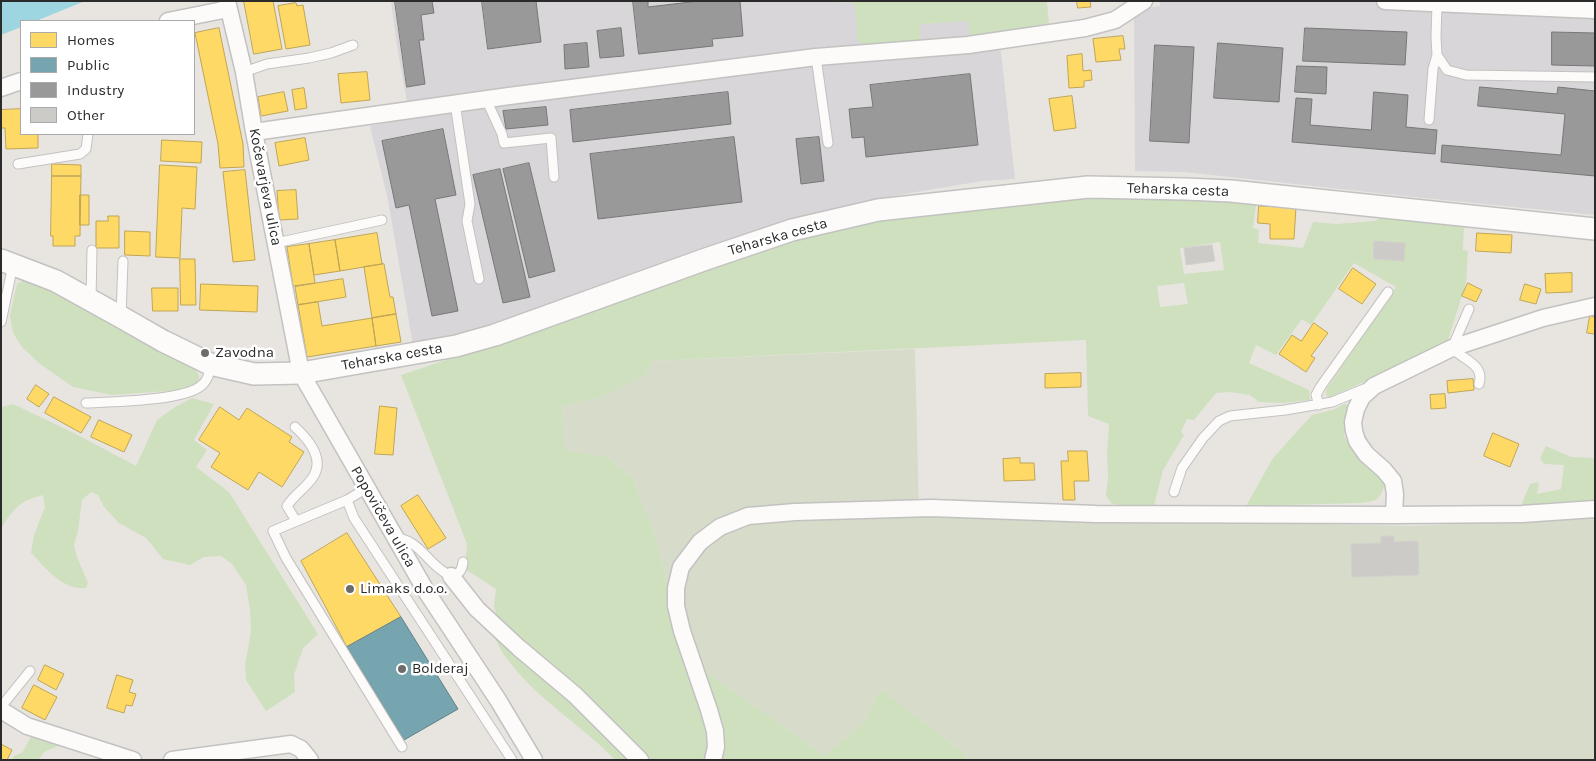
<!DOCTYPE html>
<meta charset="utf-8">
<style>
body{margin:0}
#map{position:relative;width:1596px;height:761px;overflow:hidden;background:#e8e5e1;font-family:Karla,sans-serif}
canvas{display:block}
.frame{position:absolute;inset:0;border:2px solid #2b2b2b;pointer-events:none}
.legend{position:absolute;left:20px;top:20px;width:175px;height:115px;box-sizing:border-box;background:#fff;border:1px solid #aaa;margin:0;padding:6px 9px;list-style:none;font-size:15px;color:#2b2b2b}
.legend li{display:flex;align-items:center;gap:10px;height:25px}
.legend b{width:25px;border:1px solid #aaa}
</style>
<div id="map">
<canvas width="1596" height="761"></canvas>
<div class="frame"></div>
<ul class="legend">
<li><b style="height:14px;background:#ffd966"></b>Homes</li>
<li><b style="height:14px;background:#76a5af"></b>Public</li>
<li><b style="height:14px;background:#999"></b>Industry</li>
<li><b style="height:14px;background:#cdcbc8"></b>Other</li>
</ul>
</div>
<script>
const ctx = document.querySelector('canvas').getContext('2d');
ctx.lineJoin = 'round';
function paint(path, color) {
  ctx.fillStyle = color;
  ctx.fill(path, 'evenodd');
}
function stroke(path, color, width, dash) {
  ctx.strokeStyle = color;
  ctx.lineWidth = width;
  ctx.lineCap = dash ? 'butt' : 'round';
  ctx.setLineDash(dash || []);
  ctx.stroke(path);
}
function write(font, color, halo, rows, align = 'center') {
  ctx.font = font + ' Karla,sans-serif';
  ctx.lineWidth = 5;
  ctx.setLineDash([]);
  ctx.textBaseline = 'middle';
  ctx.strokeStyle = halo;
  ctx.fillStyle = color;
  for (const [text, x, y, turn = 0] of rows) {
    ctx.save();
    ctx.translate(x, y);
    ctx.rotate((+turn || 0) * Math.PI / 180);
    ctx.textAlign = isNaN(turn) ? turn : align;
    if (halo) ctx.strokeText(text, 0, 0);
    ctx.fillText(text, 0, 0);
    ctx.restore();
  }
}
const industrial = new Path2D(`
 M391,1H820L855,3L857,24V39L920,24L968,21L999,34L1015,179L982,181L875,199L790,219L704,247L593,287L493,326L413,345L388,200L370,126L410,118L397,46Z
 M1160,1H1595V215L1414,197L1184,172L1135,171L1134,18L1147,8L1160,6Z`);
const green = new Path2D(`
 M820,1H1047L1049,26L971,37L968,21L920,24L921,42L867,48L857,39V24L854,3Z
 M1087,196L1188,198L1256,204L1253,228L1259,230L1258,243L1303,248L1313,222L1336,224L1375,221L1380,218L1464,225L1463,250L1468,251L1466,283L1447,343L1329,398L1326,395V390L1396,287L1354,263L1311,325L1302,319L1276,355L1256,345L1249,363L1309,390L1310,400L1283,403L1259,402L1250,395L1230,392L1216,393L1194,420L1187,419L1181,432L1184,435L1163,470L1154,506L1134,507L1112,504L1106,496L1108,477L1107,453L1109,424L1088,416L1086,340L653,361L645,375L599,398L562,406L565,450L608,457L633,479L655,535L686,658L824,755L863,724L881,689L960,750L970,760H615C581,724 536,699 507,659C500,650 495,638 490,628L496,615L494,606L496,589L465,569L467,544L401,375L540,329L803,236L885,217ZM1220,242L1224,270L1184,274L1180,248ZM1184,283L1188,304L1160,307L1157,286Z
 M26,279L85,307L166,355L188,363L196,370L199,376V381L191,387L182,390L112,395L73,387L40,364L22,347L13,333L10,315L17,284Z
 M192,398L214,404L194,440L207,450L196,467L229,492L318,634L303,648L294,675L295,692L266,711L246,680L245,665L251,632L250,610L246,585L232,564L221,556L204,557L190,565L163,559L146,538L119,523L104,507L98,495L91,492L82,500L78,531L74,545L77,557L88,583L86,588C62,590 47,569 31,553L34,535L45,507L43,495C19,501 15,508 1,528V407L13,404L74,433L136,466L157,420L175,407Z
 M1346,404L1348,407L1344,436L1352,448L1380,474L1385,484C1380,499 1378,501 1361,503L1246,506L1273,458L1312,415L1333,410L1342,405Z
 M1546,446L1571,457L1595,458V502L1520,508L1530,484L1539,482L1537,494L1561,489L1564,465L1544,464L1540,458Z
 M32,735L65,743L44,752L38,760H12L14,756L22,753Z`);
const cemetery = new Path2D(`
 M915,349L919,516L1415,526L1595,516V760H970L960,750L881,689L863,724L824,755L686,658L655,535L633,479L608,457L564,450L562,406L599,398L645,375L653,361Z`);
const water = new Path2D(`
 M4,1H85L36,21H21V27L1,35V2Z`);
const homes = new Path2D(`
 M244,1H273L282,49L254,54Z
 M1077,1H1090L1091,7L1078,8Z
 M296,3L297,6L303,5L310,45L286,49L278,6Z
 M219,28L243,144L244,167L220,168L218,144L195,33Z
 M1123,36L1125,49H1119L1121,60L1096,62L1093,39Z
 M1082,54L1083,71L1091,70L1092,80L1084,81V87L1069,88L1067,56Z
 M367,72L370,100L341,103L338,74Z
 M304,88L307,108L295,110L292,90Z
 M284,92L288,111L261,116L258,97Z
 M1072,96L1076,128L1054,131L1049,99Z
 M21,109V134H38V148L6,149L5,128H1V110Z
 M305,138L309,160L279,166L275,143Z
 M162,140L202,142L201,163L161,161Z
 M52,164L81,165V176H52Z
 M160,165L197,167L195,209L182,208L180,258L156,257Z
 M245,170L255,260L233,262L223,172Z
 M52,176H81L80,236H75V246H53V236H51Z
 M296,190L298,219L279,220L277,191Z
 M80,195H89V225H80Z
 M1259,206L1296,207L1294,239H1270V224L1258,223Z
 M108,216H119V248H96V221H108Z
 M125,231L150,232V256L125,255Z
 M377,233L382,264L340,271L335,240Z
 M1477,233L1512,235L1511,253L1476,251Z
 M335,240L340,271L314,275L309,244Z
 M309,244L315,283L293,286L287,247Z
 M180,259H195L196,305H181Z
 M384,264L390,297H393L396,314L372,318L364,267Z
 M1353,268L1376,284L1362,304L1339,289Z
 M1572,273V292L1546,293L1545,274Z
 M343,279L346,297L298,305L295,287Z
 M1468,283L1482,290L1476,302L1462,296Z
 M201,284L258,286L257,312L200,310Z
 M1525,284L1541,289L1536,304L1520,300Z
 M152,288H178V311H153Z
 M318,302L322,326L372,318L376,346L307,357L298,305Z
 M396,314L401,342L376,346L372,318Z
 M1590,316L1595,317V334L1587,333Z
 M1314,323L1328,333L1311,356L1315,358L1306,372L1279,354L1292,335L1301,341Z
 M1081,373V387L1045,388V374Z
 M1473,379L1474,390L1448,393L1447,381Z
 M36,385L49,394L39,407L27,399Z
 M1445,394L1446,408L1431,409L1430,395Z
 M54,397L91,417L81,433L45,413Z
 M380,406L397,408L393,455L375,454Z
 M220,407L239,420L247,408L292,437L289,442L304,452L282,487L259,472L248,490L211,467L220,453L199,440Z
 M99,420L132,435L124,452L91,437Z
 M1493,433L1519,444L1510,467L1484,456Z
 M1068,451H1087L1089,481H1074L1075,500H1063L1061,461H1068Z
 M1020,458V463H1034L1035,480L1004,481L1003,459Z
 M418,495L446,538L428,549L401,506Z
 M347,533L401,617L347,647L301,561Z
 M45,665L64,674L56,690L38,680Z
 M117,675L133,680L129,692L136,694L132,706L126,705L124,713L107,708Z
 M34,685L57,697L45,720L22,708Z
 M1,744L12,750L7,760H1Z`);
const public = new Path2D(`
 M401,617L458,709L404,740L347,647Z`);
const industry = new Path2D(`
 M395,1H432L434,13L421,15L424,40H419L425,84L407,87Z
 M482,1H536L541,42L488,49Z
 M633,1H648V7L699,1H740L743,36L712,39L713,46L639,54Z
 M621,28L624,56L600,58L597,31Z
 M1305,28L1407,32L1405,65L1303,61Z
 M1552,32L1595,33V66L1552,65Z
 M587,43L589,67L565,69L564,45Z
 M1218,43L1283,48L1279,102L1214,98Z
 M1155,45L1194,47L1189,143L1150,141Z
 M1297,66L1327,67L1326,94L1295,92Z
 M970,74L978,145L866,157L864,137L852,138L849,109L873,107L870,85Z
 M1480,87L1557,94L1558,87L1595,91V176L1441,162L1442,145L1561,155L1565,114L1478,106Z
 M728,92L731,124L573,142L570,110Z
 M1374,92L1408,95L1406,127L1437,130L1435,154L1292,142L1296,98L1312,99L1310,125L1371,130Z
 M546,107L548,125L506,129L503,111Z
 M443,129L456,195L435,199L458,311L432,316L409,205L396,208L382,141Z
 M734,137L742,202L598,219L590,154Z
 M819,137L824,181L801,184L796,139Z
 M529,163L555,271L529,278L503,169Z
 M500,169L530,297L503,303L473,175Z`);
const building = new Path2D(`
 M1374,241L1405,243L1404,261L1374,259Z
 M1212,245L1215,261L1186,265L1184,248Z
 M1381,536H1394V542L1418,541L1419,575L1352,577L1351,544L1381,543Z`);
const service = new Path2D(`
 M1437,4L1436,37L1437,55L1447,70L1466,75L1595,77
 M816,57L828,143
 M244,72L267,64L309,58L331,53L353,45
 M486,99L502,134L504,143L551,138L554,177
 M455,103L470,204L467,221L479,279
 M1429,120L1433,69L1437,55
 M18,164L80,154L86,149L88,134
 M276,243L382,220
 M91,300L92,250
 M1469,309L1452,348C1463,360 1485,364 1479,384
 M121,317L123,261
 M1,322L13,265
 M86,403C110,402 186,401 202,385C209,379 209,372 210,364
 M1319,405L1316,395L1321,386L1388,292
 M295,427C308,439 325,459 313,477C306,488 295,494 287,506L296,521
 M367,488L347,500L354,518L512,760
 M1174,492L1182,468L1203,438L1219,421L1230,416L1285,410L1332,402L1364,389
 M347,500L273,531L286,558L402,747
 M396,538C421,540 428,566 451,576C460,574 462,570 463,562
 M1,707L30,671`);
const minor = new Path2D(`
 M227,1L244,72L254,132L301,373L426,591L498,700L534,760
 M1385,1L1595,10
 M168,21L228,9
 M1,88L21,81
 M254,132L509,96L816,57L968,45L1085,28L1115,20L1144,1
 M1394,515L1395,494L1393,481L1384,470L1366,454L1357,441L1354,431L1353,422L1356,409L1362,397L1374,386L1452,348L1543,318L1595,306
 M451,576L477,609L519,648L575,695L640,760
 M1,710L27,726L133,760
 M172,760L291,744L301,749L310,760
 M713,760L716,747L715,731L709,710L682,631L676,606V588L681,567L700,542L720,527L748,516L795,512L931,508L1096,514L1394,515L1522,514L1595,509`);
const tertiary = new Path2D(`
 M1,260L56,281L121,317L163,341L210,364L254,374L301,373L456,346L495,335L706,259L792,230L878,210L1088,187L1185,189L1231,191L1595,229`);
const markers = [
 [205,353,5,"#6d6c6b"],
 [350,589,5,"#6d6c6b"],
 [402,669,5,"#6d6c6b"]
];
const streetNames = [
 ["Kočevarjeva ulica",265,187,79],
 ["Teharska cesta",1178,190,2],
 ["Teharska cesta",778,237,-16],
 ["Teharska cesta",392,357,-10],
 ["Popovičeva ulica",383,517,60]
];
const poiNames = [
 ["Zavodna",215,353],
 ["Limaks d.o.o.",360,589],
 ["Bolderaj",412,669]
];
paint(industrial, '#d8d6d8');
paint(green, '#cee0be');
paint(cemetery, '#d6dbca');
paint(water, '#9dd5e1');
paint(homes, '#ffd966');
stroke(homes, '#bfa554', 1);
paint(public, '#76a5af');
stroke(public, '#608087', 1);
paint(industry, '#999');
stroke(industry, '#787878', 1);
paint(building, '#cdcbc8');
stroke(building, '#d3d0cd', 1);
stroke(service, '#c2c2c1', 11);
stroke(minor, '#c2c2c1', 19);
stroke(tertiary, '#c2c2c1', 24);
stroke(service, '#fcfbfa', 9);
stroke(minor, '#fcfbfa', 16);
stroke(tertiary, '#fcfbfa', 21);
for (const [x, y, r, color] of markers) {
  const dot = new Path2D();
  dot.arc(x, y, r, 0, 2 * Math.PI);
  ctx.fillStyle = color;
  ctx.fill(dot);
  stroke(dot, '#fff', 2);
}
write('15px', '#2b2b2b', '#fff', streetNames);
write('15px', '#2b2b2b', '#fff', poiNames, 'left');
</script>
